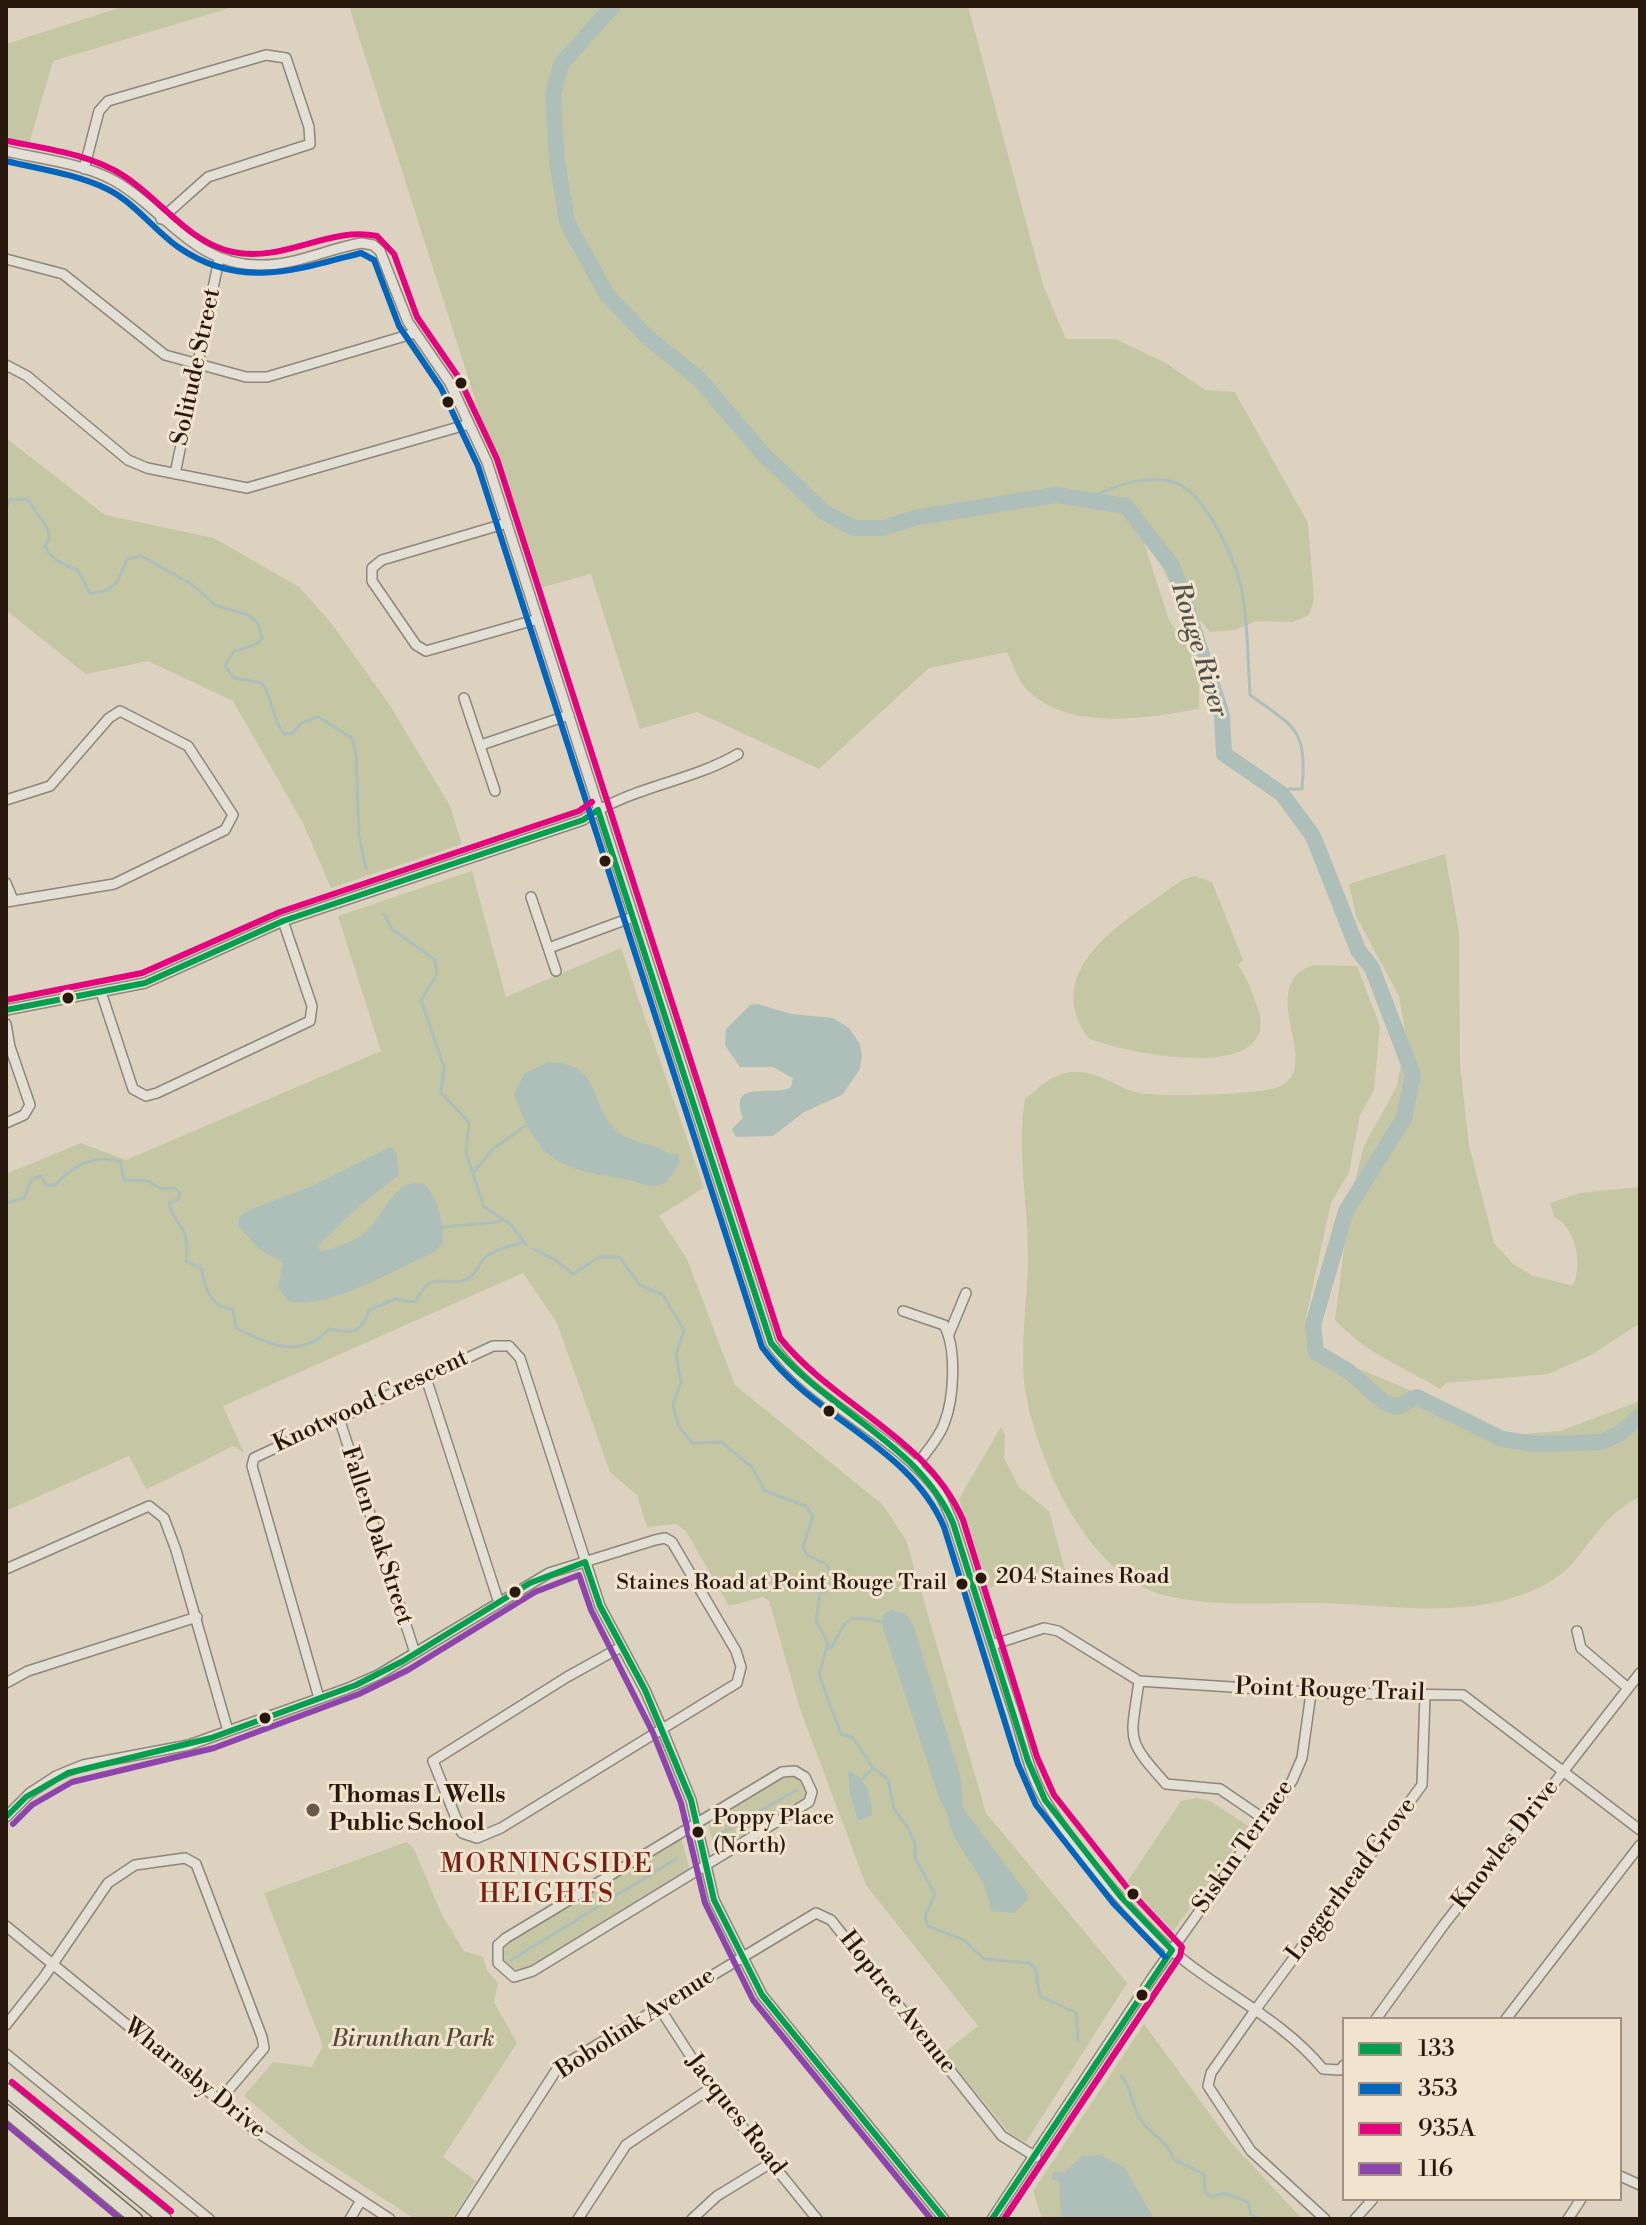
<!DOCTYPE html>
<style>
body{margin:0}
#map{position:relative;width:1646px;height:2225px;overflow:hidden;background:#dcd2bf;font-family:"Libre Bodoni",serif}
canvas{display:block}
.frame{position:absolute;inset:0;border:8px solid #28180e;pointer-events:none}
.legend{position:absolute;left:1342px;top:2017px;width:280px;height:184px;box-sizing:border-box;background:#f0e4ce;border:2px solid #a09281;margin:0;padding:10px 14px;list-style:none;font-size:24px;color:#28180e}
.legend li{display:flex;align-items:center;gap:16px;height:40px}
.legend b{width:40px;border:2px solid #a09281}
</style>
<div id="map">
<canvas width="1646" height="2225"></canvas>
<div class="frame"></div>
<ul class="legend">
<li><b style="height:10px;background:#029f4e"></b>133</li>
<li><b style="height:10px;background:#0065bd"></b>353</li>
<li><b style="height:10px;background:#e5007d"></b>935A</li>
<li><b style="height:10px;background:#8e44ad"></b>116</li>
</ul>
</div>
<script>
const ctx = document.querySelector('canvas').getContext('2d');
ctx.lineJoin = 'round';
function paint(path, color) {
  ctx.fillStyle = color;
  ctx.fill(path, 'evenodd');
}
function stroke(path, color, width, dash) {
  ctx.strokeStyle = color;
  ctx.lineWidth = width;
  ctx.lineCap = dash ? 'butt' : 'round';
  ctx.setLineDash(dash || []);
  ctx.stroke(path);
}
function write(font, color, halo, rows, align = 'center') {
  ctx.font = font + ' "Libre Bodoni",serif';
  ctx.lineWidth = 6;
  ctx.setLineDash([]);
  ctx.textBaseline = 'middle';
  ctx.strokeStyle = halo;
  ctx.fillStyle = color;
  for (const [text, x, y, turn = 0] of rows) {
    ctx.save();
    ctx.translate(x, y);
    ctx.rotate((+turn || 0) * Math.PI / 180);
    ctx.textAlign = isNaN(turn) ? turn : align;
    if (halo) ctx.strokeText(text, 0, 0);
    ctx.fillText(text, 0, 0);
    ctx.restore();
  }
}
const green = new Path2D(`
 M125,6H236L53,61L29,144L6,138V44Z
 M349,6H968L1043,285L1066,339H1115L1166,363L1205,390L1235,392L1308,523L1314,599L1309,615L1293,622L1256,621L1235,630L1210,632L1174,590L1136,518L1169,620L1199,666V709C1146,718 1071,732 1027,690C1018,682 1013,663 1007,652L929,668L819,769L697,712L640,729L591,574L536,589Z
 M6,438L105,515L214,538L299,587L332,624L391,707L450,806L462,844L331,888L303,823L233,701L148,661L86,674L6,610Z
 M1445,854L1459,932L1460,1065L1469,1145L1494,1243L1512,1263L1531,1275L1573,1286C1583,1264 1576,1227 1554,1217L1550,1203L1580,1193L1640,1187V1323L1593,1354L1548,1374L1446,1383L1440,1389C1402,1366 1367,1354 1335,1320L1350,1201L1364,1146L1397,1086L1406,1037L1399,996L1356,916L1349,884Z
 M472,871L506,997L621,948L704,1188L659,1216L687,1259L735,1385L883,1505L906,1540L986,1813L1127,1983L1026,2142L1010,2134L944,2053L978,2026L866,1885L800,1709L769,1601L763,1597L729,1606L686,1531L676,1524L647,1527L637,1495L610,1472L557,1323L523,1273L223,1406L244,1453L233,1446C219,1453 152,1488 146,1489L129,1456L6,1511V1174L81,1143L126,1160L381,1051L338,916Z
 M1195,876L1212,882L1243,960L1238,965C1247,977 1250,988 1256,1003C1290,1087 1125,1054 1088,1038C1037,965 1133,917 1182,880Z
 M1313,965L1357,966L1380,1026L1374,1090L1360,1115L1349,1172L1331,1203L1306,1317L1315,1343L1335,1359L1424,1396L1485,1429L1523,1434L1560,1431L1640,1401V1497C1609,1511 1592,1540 1572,1564C1558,1580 1534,1591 1515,1597C1455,1617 1383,1605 1322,1603C1271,1602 1213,1608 1164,1595C1089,1576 1039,1465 1026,1395C1019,1359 1027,1300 1028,1262C1029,1208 1016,1151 1025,1099C1040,1087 1052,1074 1072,1072C1094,1069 1115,1086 1135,1092C1156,1098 1263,1095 1281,1086C1324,1064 1253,987 1313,965Z
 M1001,1427L1005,1435L1004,1458L1019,1487L1049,1511L1065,1570L1058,1566L989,1588L959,1499Z
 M787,1775H799L805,1783V1801L715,1854L708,1822Z
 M1196,1798L1210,1801L1250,1827L1173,1931L1127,1882L1181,1801Z
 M681,1838L690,1870L527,1970L507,1968L501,1957L504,1945Z
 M407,1842L414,1849L442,1915L464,1951L483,1957L487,1971L498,1983L494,2002L517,2043L443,2157L476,2181L452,2219H415L307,2149L244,2096L273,2062L312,2067L323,2046L264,1893Z
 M1144,2024L1229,2140L1302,2219H1042L1033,2191Z`);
const water = new Path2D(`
 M758,1004L791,1014L833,1018L849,1028L860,1044L862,1056L860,1069L842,1095L804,1112L773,1136L736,1137L732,1129L743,1118C727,1077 776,1098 791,1087L793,1078L773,1067H740L725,1045L726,1029L750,1005Z
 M548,1062C606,1064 586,1105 619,1133C633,1144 658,1143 670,1155L677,1154L680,1162L667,1182C652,1191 641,1182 625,1179C559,1169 538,1162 514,1094L524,1074Z
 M390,1147L396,1151L399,1175L358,1207L318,1246L321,1252C333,1248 351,1243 362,1235C383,1220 393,1176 424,1184C439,1199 443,1223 443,1243L433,1253C397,1268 325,1312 288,1301L278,1287L283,1263L259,1249L238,1226L239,1218L247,1211L312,1186Z
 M892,1610L906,1614L914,1627L961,1779L963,1808L1028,1895V1899L1015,1913L991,1911C986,1876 969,1865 954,1836C947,1823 950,1813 940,1801L884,1631L882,1620L885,1613Z
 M848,1771C866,1776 872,1798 872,1815L858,1821L850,1795Z
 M1100,2155L1125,2168L1154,2219H1061L1059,2182L1052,2178L1053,2172H1065L1082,2156Z`);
const stream = new Path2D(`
 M1098,494C1118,484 1154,474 1176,483C1207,495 1239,565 1243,597C1248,629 1248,663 1250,695C1296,728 1307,729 1302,789H1289
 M6,510L9,500L27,499L48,529L49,540L45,546C51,560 64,565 78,570L90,593C114,594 120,579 127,559L141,556L193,585L215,605L248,615L258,623L262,638L257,644L233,652L225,666L234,678L262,683C273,699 272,719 284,734L293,733L301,723L318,717L352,738L356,754L359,836L366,868
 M384,914L392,929L435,960L437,974L421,1000L444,1067L441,1093L469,1122L466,1153L484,1207L510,1224L527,1245
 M473,1173L493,1149L528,1124
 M6,1203L24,1198L32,1179L41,1176L46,1185H55C73,1166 93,1154 120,1161L124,1180L148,1181L161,1189L175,1188L180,1193L178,1200L169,1203C174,1229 191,1222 186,1261L202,1269C204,1289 212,1309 233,1309L236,1328C270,1345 301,1360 329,1329C352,1334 362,1334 369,1310L395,1299L415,1302C434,1265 444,1290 467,1279C478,1274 478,1262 487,1256C496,1248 512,1246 523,1242
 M443,1227L498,1222L503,1219
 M533,1249L554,1259L573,1274L599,1257H619L640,1285L663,1295L684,1330L676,1354L681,1383L673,1404L678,1425L692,1443L721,1442L752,1467L765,1491L806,1506L813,1516L803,1547L807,1555L826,1564L834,1577L831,1587L820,1594L816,1621L828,1643L819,1675L841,1734L853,1738L873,1768L888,1779L894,1809L908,1828L915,1844V1858L935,1894L925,1916L928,1926L964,1940L984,1959L1029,1963L1035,1968L1040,1996L1076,2013L1078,2041
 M826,1649L832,1647C848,1617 846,1614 882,1622
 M861,1780L872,1769
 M718,1835L797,1790
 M511,1960L676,1859
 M1121,2076C1133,2089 1131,2105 1140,2119C1150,2136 1168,2139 1173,2159L1204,2174L1205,2192L1211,2197L1224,2193L1248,2202L1251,2215L1261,2219`);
const river = new Path2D(`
 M613,6L561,64L553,95L557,161L567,222L607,295L646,336L699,379L763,454L825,513L854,528H883L914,518L1056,495L1126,506L1173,567L1222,715L1224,754L1282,794L1313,836L1358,950L1372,968L1413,1075L1404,1118L1346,1211L1313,1325L1316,1352L1348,1371L1385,1403L1397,1407L1417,1397L1502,1439L1534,1444L1602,1442L1622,1432L1640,1415`);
const minor = new Path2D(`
 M6,151C41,159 81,163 113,180C165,209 193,265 259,265C294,266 327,249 361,243L373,245L380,251L408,322L450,383L487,462L771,1343C813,1404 891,1431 937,1490C944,1499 948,1512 953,1523C973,1585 992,1647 1013,1709C1023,1739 1028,1772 1045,1800C1071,1844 1121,1901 1157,1937C1208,1987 1277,2013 1323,2069L1340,2070L1344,2065
 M84,169L99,111L108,101L266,55L286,58L309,127L310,144L208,177L161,219
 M6,259L63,274L165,355L246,377H267L415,333
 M6,365L27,376L128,460L147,468L247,488L469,424
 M175,474L219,259
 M507,523L382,560L372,568V581L416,645L426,651L538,619
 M464,698L495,791
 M481,745L569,715
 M6,800L50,786L109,718L120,711L188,746L233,815L225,830L114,884L6,902
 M6,883L13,900
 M531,897L556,971
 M549,948L633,917
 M101,992L133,1089L146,1096L157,1093L310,1021L312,1006L283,921
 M6,1010L145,983L283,921L583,820C631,786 688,783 738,754
 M6,1024L10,1047L30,1105L24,1115L6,1123
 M903,1311L944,1325C957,1349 954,1399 944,1424C938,1440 925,1453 916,1466
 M949,1334L966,1293
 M426,1378L499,1603
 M339,1418L415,1653
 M6,1569L149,1506L164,1518L176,1550L228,1731
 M1577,1631L1581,1648L1628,1688
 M992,1645L1044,1628L1058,1631L1139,1681L1324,1693L1463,1695L1640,1830
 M1139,1681C1131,1741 1124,1737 1166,1784L1220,1789L1264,1819
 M6,1683L28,1671L197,1617
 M319,1698L252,1466L254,1458L493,1346H509L520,1358L600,1606L645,1690L662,1729L691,1800L714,1900L762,1995L944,2219
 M795,1771L805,1777L812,1792L809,1802L533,1971L514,1977L498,1963V1945L506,1938L782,1772Z
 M6,1817L30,1793L56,1776L83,1765L189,1745L346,1689L378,1675L549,1573L655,1540L665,1538L672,1542L736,1651L741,1667L737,1683L501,1828L477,1838L462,1833L433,1761L567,1677L621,1647
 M6,1926L263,2136L390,2219
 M659,2007L711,2088L817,2219
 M1376,2019L1443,1926L1640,1673
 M1506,2019L1640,1845
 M6,2025L44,1977L108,1883L135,1865L185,1858L196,1864L262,2037L264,2048L220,2100
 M6,2054L209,2219
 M1620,2176L1640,2185
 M350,2219L360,2202
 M460,2219L557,2069L816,1913L831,1920L1002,2136L1036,2157
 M578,2219L626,2145L711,2088
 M692,2219L717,2196L771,2163
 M992,2219L1154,1975L1292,1781L1302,1758L1311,1693
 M1325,2219L1251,2151L1208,2086L1211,2073L1256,2009L1422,1785L1425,1695
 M1355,2219L1373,2199
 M1568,2219L1581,2199`);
const major = new Path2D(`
 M6,2090L165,2219
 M6,2111L136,2219`);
const bus1 = new Path2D(`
 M598,810L771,1343C825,1410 918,1442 953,1523L1028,1761L1045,1800L1121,1897L1172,1950
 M6,1010L145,983L283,921L583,820L598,810
 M585,1562L600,1606L645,1690L691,1800L714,1900L762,1995L944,2219
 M6,1817L26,1797L68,1773L211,1738L356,1685L403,1661L530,1583L585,1562
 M992,2219L1172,1950`);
const bus2 = new Path2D(`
 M6,161C39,169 76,174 107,189C134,202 154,230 178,247C240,290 296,270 361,253L374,260L399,326L441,388L478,466L762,1347C812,1418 909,1445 944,1527L1018,1764L1036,1805L1113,1903L1165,1957
 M1004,2219L1180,1956`);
const bus3 = new Path2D(`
 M8,141C47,149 90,154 124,176C161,200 189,243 233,252C283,263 329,226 377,236L394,254L417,317L459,378L497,459L780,1338C835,1406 927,1437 963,1520L1037,1757L1054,1795L1129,1890L1182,1947L1180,1956L1004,2219
 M6,1000L142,973L280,912L579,811L592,802
 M12,2082L171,2211`);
const bus4 = new Path2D(`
 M13,1824L32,1805L72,1782L214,1748L359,1694L408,1670L535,1592L579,1575L591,1610L653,1733L681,1803L705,1903L753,2000L931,2219
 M6,2124L120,2219`);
const markers = [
 [461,383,7,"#28180e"],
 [448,402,7,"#28180e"],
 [605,861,7,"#28180e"],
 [68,998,7,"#28180e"],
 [829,1411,7,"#28180e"],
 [981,1578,7,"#28180e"],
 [962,1584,7,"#28180e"],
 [515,1592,7,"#28180e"],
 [265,1718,7,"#28180e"],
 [313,1810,8,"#67594c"],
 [698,1832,7,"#28180e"],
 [1133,1894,7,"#28180e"],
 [1142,1995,7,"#28180e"]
];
const busNames = [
 ["204 Staines Road",996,1578],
 ["Staines Road at Point Rouge Trail",947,1584,"right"],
 ["Poppy Place",713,1819],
 ["(North)",713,1847]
];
const streetNames = [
 ["Solitude Street",197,367,-78],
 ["Knotwood Crescent",371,1402,-25],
 ["Fallen Oak Street",376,1536,72],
 ["Point Rouge Trail",1330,1691,2],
 ["Knowles Drive",1506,1845,-52],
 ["Siskin Terrace",1244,1847,-55],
 ["Loggerhead Grove",1352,1880,-53],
 ["Hoptree Avenue",897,2003,52],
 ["Bobolink Avenue",636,2024,-33],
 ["Wharnsby Drive",194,2079,39],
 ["Jacques Road",735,2115,52]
];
const poiNames = [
 ["Thomas L Wells",329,1796],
 ["Public School",329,1824]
];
const parkNames = [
 ["Birunthan Park",413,2040]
];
const waterNames = [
 ["Rouge River",1198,650,73]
];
const neighbourhoodNames = [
 ["MORNINGSIDE",547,1866],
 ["HEIGHTS",547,1896]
];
paint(green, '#c5c7a4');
paint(water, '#aebeb9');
stroke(stream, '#aebeb9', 3);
stroke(river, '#aebeb9', 16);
stroke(minor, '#8d867a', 12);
stroke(major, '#756d62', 15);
stroke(minor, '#e4dfd5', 9);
stroke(major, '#dfd9ce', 12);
stroke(bus1, '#029f4e', 6);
stroke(bus2, '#0065bd', 6);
stroke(bus3, '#e5007d', 6);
stroke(bus4, '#8e44ad', 6);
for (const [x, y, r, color] of markers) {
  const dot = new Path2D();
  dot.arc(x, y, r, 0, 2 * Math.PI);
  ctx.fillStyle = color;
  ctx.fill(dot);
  stroke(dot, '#f0e4ce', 3);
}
write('22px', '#28180e', '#f0e4ce', busNames, 'left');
write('24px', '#28180e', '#f0e4ce', streetNames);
write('bold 24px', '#28180e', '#f0e4ce', poiNames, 'left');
write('italic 24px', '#524a34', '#f0e4ce', parkNames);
write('italic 26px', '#504f49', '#f0e4ce', waterNames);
ctx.letterSpacing = '2px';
write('26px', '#7a1f14', '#f0e4ce', neighbourhoodNames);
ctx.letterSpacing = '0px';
</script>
